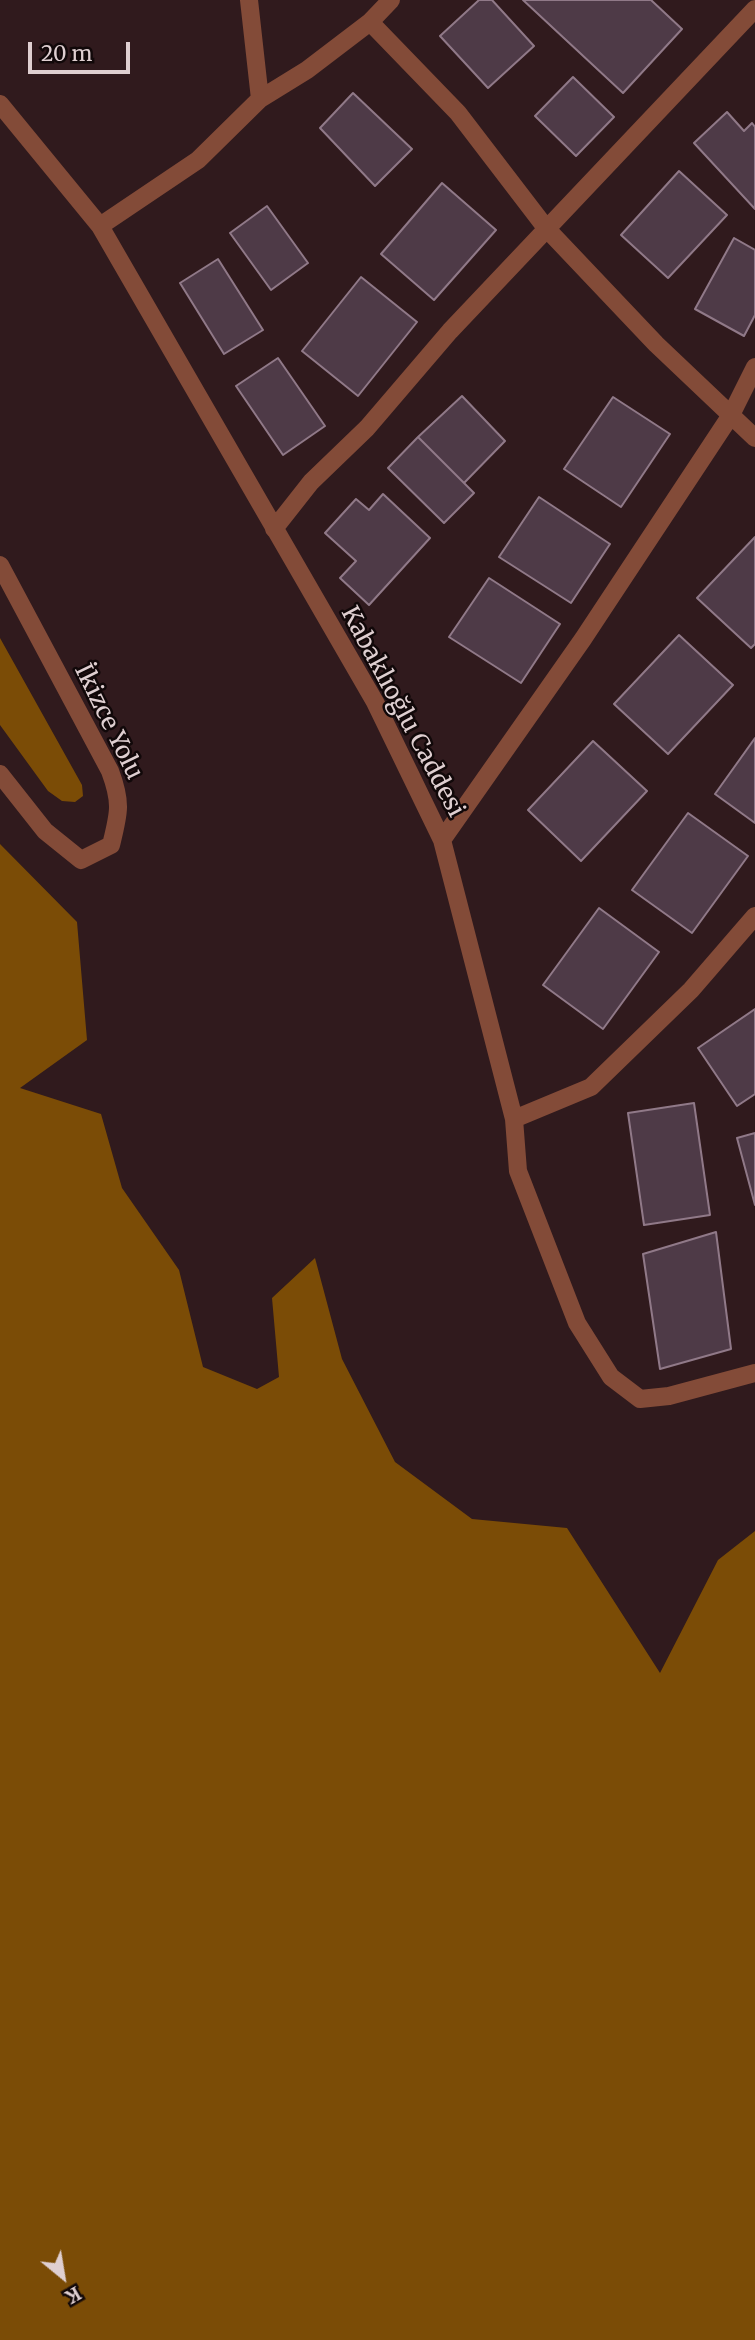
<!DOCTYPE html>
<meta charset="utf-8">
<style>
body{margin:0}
#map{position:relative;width:755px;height:2340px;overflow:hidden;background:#301a1d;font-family:Merriweather,serif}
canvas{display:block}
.north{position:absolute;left:28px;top:2242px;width:70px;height:70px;-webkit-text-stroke:5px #110809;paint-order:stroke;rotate:150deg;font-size:19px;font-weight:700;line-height:28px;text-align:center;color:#dfcfd1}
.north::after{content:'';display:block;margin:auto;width:24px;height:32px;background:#dfcfd1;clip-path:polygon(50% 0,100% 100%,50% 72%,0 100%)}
.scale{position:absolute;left:28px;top:42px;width:102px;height:32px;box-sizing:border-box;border:4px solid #dfcfd1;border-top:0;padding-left:9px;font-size:21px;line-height:24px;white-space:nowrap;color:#dfcfd1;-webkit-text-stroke:5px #110809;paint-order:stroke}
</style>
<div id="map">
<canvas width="755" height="2340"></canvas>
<div class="north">K</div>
<div class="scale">20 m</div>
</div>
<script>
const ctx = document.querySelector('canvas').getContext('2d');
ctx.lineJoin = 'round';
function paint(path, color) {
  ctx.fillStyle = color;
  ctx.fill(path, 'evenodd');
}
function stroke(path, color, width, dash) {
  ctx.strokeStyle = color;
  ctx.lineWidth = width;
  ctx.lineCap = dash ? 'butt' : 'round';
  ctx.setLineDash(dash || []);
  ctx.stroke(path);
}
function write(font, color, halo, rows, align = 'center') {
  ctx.font = font + ' Merriweather,serif';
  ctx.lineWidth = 5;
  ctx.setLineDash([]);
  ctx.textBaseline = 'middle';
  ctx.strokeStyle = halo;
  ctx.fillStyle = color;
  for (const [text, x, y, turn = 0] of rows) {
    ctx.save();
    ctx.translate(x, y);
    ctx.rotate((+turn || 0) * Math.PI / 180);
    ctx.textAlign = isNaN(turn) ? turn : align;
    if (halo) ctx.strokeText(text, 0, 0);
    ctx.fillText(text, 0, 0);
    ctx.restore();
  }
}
const forest = new Path2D(`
 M0,638L82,785L83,796L75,802L62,801L48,791L0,725Z
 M0,844L77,922L87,1040L20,1088L101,1114L122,1188L179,1270L203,1367L257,1389L279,1377L272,1298L315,1258L342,1359L395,1462L472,1519L567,1528L660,1673L718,1560L755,1531V2340H0Z`);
const building = new Path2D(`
 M479,0H492L534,46L488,88L440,36Z
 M523,0H651L682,29L623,93Z
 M573,77L614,117L576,156L535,116Z
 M353,93L412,149L375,186L320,128Z
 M727,112L744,131L752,123L755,127V209L694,143Z
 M679,171L727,215L668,278L621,235Z
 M442,183L496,230L434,300L381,254Z
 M267,206L308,263L271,290L230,233Z
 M734,238L755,250V315L744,336L695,309Z
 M218,259L263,330L224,354L180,283Z
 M361,277L417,322L358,396L302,351Z
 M278,358L325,426L283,455L236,386Z
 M462,396L505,441L464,483L418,437Z
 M613,397L670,434L621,507L564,469Z
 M418,437L474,493L444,523L388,468Z
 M383,494L430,538L369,605L340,578L356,561L325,533L356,499L369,510Z
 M539,497L610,544L571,603L499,557Z
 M755,537V644L751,648L697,598Z
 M489,578L560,624L521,683L449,637Z
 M679,635L733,685L668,754L614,704Z
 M755,738V823L715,794Z
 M593,741L647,791L581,861L528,810Z
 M688,813L748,856L692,933L632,890Z
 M599,908L659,952L603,1029L543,985Z
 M755,1009V1094L737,1106L698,1048Z
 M694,1103L710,1215L644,1225L628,1113Z
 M755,1133V1205L737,1138Z
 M716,1232L731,1349L660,1369L643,1254Z`);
const minor = new Path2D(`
 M249,0L260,99
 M370,22L458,113L546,228L656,344L755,438
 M0,104L100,226L375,702L442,840L514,1119L518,1171L577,1323L611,1377L640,1399L669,1396L755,1373
 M100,226L198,160L260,99L307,70L370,22L391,0
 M274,529L311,482L367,428L450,331L755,9
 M0,565L110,771C122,803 119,813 111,845L81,860L45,831L0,774
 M442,840L583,639L731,415L755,367
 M514,1119L591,1087L691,990L755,916`);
const streetNames = [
 ["Kabaklıoğlu Caddesi",402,712,62],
 ["İkizce Yolu",108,722,64]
];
paint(forest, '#7b4c06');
paint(building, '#4e3a47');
stroke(building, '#907988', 2);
stroke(minor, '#834b38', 18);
write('24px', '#dfcfd1', '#110809', streetNames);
</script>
